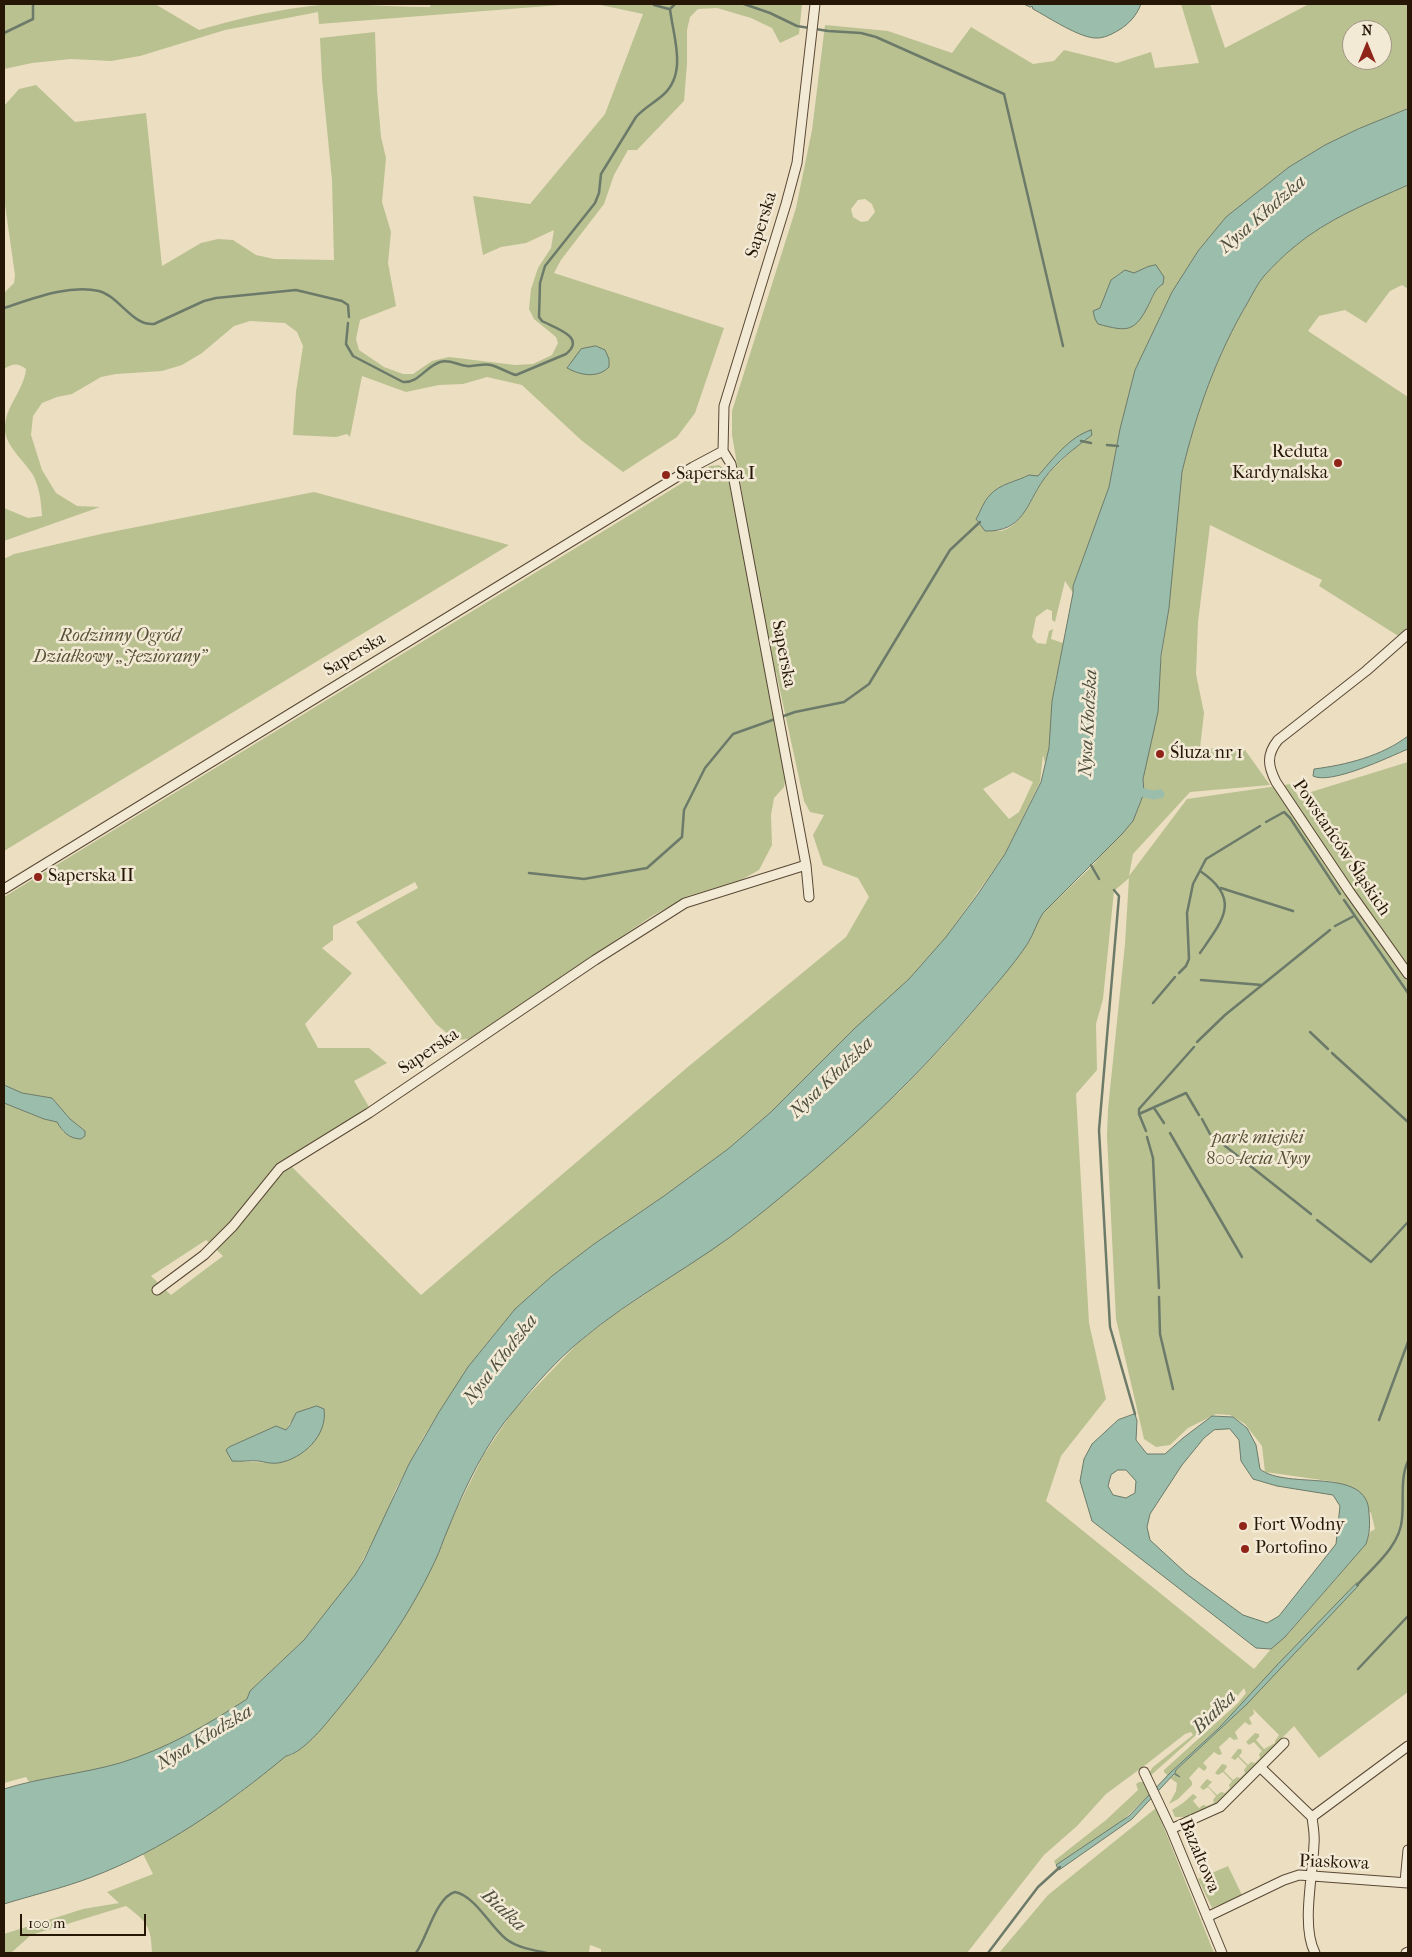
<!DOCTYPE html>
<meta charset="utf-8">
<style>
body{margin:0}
#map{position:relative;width:1412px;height:1957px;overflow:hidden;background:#ecdec0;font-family:"IM FELL French Canon",serif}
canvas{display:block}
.frame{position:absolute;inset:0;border:5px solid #261605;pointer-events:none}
.north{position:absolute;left:1342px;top:20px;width:50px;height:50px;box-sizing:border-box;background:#f3ead6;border:1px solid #a19582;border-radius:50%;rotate:0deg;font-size:14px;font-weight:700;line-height:20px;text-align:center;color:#261605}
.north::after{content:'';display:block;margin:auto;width:18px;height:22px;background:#8f2418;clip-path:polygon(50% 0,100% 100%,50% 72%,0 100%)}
.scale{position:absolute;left:20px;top:1914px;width:126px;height:22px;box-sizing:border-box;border:2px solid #261605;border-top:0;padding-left:6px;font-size:15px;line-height:18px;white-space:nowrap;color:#261605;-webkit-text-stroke:4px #f3ead6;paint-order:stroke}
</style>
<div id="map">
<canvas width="1412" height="1957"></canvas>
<div class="frame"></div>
<div class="north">N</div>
<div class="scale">100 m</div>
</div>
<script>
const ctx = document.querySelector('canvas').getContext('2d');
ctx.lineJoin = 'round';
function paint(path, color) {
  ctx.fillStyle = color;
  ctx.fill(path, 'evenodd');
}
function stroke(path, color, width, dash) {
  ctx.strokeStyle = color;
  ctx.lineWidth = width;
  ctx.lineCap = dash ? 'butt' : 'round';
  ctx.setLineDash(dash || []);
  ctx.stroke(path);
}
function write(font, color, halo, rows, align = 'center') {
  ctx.font = font + ' "IM FELL French Canon",serif';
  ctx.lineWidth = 5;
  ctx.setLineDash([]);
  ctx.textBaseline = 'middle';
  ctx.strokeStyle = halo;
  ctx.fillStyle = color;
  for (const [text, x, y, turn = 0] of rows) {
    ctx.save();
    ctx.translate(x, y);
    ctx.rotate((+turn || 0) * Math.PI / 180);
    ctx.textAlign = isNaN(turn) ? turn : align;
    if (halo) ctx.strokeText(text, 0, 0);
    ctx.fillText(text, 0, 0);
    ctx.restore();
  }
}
const green = new Path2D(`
 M4,4H155L199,30C244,17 298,4 346,4C374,5 402,7 430,7L431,4H573L319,24L318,12L225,30L140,56L111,61L71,59L32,63L4,69Z
 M596,4H802L799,34L780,43L772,28L751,18L717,8L698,9L690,17L687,30V64L684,101L637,150H628L614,175L604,204L561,260L554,273L724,328L695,413L677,437L623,472L581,440L522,385L487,377L463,384L439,385L406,392L362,376L350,437L347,434L336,437L293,435L296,392L303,346L297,332L285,323L250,321L234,326L202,353L182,365L162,371L116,374L101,377L72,394L57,397L42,403L33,416L31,435L42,470L56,493L77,506L100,507L4,541V508L28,518L42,516C41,502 40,488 33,475C25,462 5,445 5,430C4,407 24,391 26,369C18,363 13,363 4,369V293L14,283L15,275L4,198V106L19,89L36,85L75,122L146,113L162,266L201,243L218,239L233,240L256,255L274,259L334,260L332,180L322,78L320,38L375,32L377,90L381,137L386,158L382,202L391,232L388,263L396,306L360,320L356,339L359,350L384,367L403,374H413L432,361L449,357L515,365L533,364L552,355L558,343L556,337L534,319L529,309L531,289L538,268L551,248L554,230L526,243L501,247L483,255L473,196L530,204L605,114L643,14Z
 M1181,4H1210L1225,48L1309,4H1408V109L1358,129L1325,145L1289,167L1226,217L1198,251L1172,292L1135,370L1120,429L1109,487L1073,586V593L1065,581L1055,622L1052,620V611L1047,609L1036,617L1032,637L1037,643L1046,644L1049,631L1053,629L1051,639L1063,643L1052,701L1049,748L1045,763L1043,755L1040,782L1005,854L946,937L909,979L771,1112L728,1149L664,1196L594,1244L552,1276L515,1309L496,1332L468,1367L424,1436L395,1491L383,1521L355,1575L304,1640L250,1691L247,1699C215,1720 184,1739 149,1753C111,1768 69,1776 29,1782L26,1777L4,1783V1103L44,1119L57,1122L63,1132L85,1131L70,1119L52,1098L22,1093L4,1085V897L710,466L719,465L727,471L734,505L744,504L732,435V411L796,208L812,130L825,25L888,31L952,53L971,27L1033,64L1054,61L1064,50L1117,63L1151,52L1155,68L1199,63ZM1352,30H1382V60H1352ZM865,199L872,204L875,212L868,221L861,222L853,217L851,209L858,200ZM1147,267L1157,288L1149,305L1100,308L1111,280L1119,274L1134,273ZM1092,435C1075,448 1060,460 1046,477C1033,492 1019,539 991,530C984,528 979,526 976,519C981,511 983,502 990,495C999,484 1017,481 1029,475L1038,477L1056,456ZM776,672L804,801L810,812L824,815L813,835L823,865L858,878L869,897L846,937L689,1066L421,1295L292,1167L289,1157L318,1141L369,1107L354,1081L387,1063L369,1048H318L305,1024L352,973L322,948L333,940V926L415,882L418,888L356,922L436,1024L455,1040L469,1039L652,916L688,896L741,880L759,870L772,845L771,815L774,798L784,787L786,774L767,674ZM1013,772L1033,782L1019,812L1009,819L983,789ZM206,1240L223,1256L171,1295L151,1276ZM291,1421L285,1461L276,1463L232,1461L229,1447L276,1426L286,1430Z
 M1408,185V289L1402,285L1390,291L1366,323L1345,310L1319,316L1308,331L1408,397V627L1400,637L1319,586L1322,580L1210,525L1198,622L1196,674L1204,713L1200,748L1245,750L1270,785L1190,792L1133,854L1129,876L1187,799L1291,784L1298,796L1408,762V1692L1319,1758L1294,1726L1282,1738L1284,1740L1217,1805L1186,1819L1185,1817H1175L1172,1810L1183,1803L1193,1794L1197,1797L1193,1801L1199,1808L1203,1805L1207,1806L1214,1803L1213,1800L1216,1796L1208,1787L1203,1790L1200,1787L1207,1779L1212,1782L1208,1786L1217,1795L1221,1792L1225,1793L1230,1788L1229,1785L1232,1781L1223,1772L1218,1775L1215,1773L1222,1764L1226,1765L1227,1767L1224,1771L1233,1780L1237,1777L1240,1778L1245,1773L1244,1770L1247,1766L1238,1757L1235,1760L1231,1758L1238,1749H1241L1242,1752L1239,1756L1248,1765L1251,1762L1255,1763L1260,1758L1259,1754L1262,1751L1254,1742L1249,1745L1246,1742L1255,1733L1259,1734V1737L1256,1740L1264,1749L1275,1743V1741L1279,1735L1253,1709L1254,1714L1249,1718L1252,1724L1249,1725L1245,1722L1235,1732L1238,1739L1234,1740L1230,1737L1219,1747L1222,1754L1219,1755L1214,1752L1203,1763L1207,1767L1206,1769L1204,1771L1199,1767L1189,1778L1192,1782V1785L1178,1799L1169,1804L1176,1791L1177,1783L1170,1778L1176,1774V1770L1247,1704L1249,1701L1248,1698L1219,1728L1168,1776L1164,1772V1770L1238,1703L1246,1693L1244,1688L1231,1704L1149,1777L1148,1774L1153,1767L1193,1735L1191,1732L1185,1734L1148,1763L1106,1794L1077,1826L1044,1855L967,1953H601V1949L590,1945L589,1953H152C151,1926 147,1922 126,1906L31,1935L11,1953H4V1934L83,1909L119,1903L107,1892L153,1874L143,1854L170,1839L240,1793L286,1756L292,1755L320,1730L364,1677L398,1628L435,1561L448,1527L483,1456L513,1411L578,1343L608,1319L748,1224L899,1092L945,1044L985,998L1029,942L1037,922L1043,913L1092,866L1138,809L1144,793L1143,779L1169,608L1182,472C1196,413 1217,354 1248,302C1253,293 1258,283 1264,276C1273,266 1284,255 1294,247C1327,219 1370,202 1408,185ZM1129,878L1125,944L1108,1109L1107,1136L1116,1319L1144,1439L1156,1447L1170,1445L1188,1428L1216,1414L1230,1415L1245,1424L1262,1446L1265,1472L1336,1482L1371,1513L1375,1529L1370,1532L1366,1544L1289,1633L1271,1649L1254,1669L1046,1501L1061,1456L1106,1399L1089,1323L1076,1094L1097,1070L1096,1024L1103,999L1114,891Z
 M314,492L509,545L4,851V559L14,554L101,534Z
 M1139,1782H1145L1150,1794L1121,1822L1056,1865L1054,1861L1106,1820L1138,1790L1136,1784Z
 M1156,1808L1214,1953H999L1048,1895Z
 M1228,1866L1242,1895L1220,1907L1219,1905L1212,1908L1198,1879Z`);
const water = new Path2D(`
 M1024,4H1141C1137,15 1129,24 1119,30C1112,34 1105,38 1097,38C1081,39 1048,17 1033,9L1032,6L1031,7Z
 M1408,109V185C1370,202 1327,219 1294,247C1284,255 1273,266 1264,276C1258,283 1253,293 1248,302C1217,354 1196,413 1182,472L1169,608L1161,656L1158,712L1143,779L1144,793L1133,821L1122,834L1043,913C1037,922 1034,933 1028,943C1013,966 991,990 973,1011C907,1089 831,1158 750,1222C696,1265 633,1296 580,1341C556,1361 535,1385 516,1408C486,1442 465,1487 448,1529C443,1540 440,1551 435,1561C408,1619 370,1671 329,1720C320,1731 300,1754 286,1756C227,1805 163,1850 92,1877C63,1888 33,1895 4,1904V1789C42,1777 82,1774 120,1763C166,1749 207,1725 247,1699L250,1691L304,1640L355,1575L364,1560L409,1464L439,1412L468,1367L515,1309L552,1276L594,1244L664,1196L728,1149L771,1112L855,1028L909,979L946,937L978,894L1005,854L1041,782L1049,748L1052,701L1073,593V586L1109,487L1120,429L1135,370L1172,292L1198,251L1226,217L1289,167L1325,145L1358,129Z
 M1156,265L1164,277L1163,284C1155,289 1154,294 1150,302C1135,333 1128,332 1098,324L1095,319L1093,311L1100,308L1111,280L1125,270L1134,273L1147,267Z
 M596,346L605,350L609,359V367C597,379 580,375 567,368L581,349Z
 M1091,430L1092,435C1075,448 1057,461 1044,479C1026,504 1024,532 985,531L976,519C981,511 983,502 990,495C999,484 1018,481 1029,475L1038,476C1052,460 1069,437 1091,430Z
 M1408,736V749C1389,757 1331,785 1313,776L1314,769C1346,765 1382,756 1408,736Z
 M4,1085L22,1093L52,1098L70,1119L85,1131V1136L81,1139C69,1139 62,1131 57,1122L44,1119L4,1103Z
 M317,1406L324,1409C328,1435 303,1459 278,1463C271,1464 265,1462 259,1461C250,1460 241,1462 232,1461L226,1450L229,1447L276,1426L286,1430L290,1425L296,1413Z
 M1135,1414L1137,1421L1136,1440L1147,1454H1165L1183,1438L1212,1416L1233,1417L1247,1428L1256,1445L1260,1469C1287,1491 1368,1465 1369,1513C1370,1524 1370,1533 1366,1544L1285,1637L1271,1649L1256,1648L1092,1521L1080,1481L1084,1459L1092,1444L1118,1420ZM1230,1429L1239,1440L1241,1461L1253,1479L1277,1486L1333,1495L1340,1506L1336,1544L1279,1616L1267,1623L1243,1615L1187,1574L1150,1540L1147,1527L1150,1514L1182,1465L1204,1438L1214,1430ZM1118,1470H1126L1136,1481L1135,1493L1126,1498L1113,1495L1108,1486L1111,1475Z
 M1357,1583L1359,1585L1247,1704L1176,1770L1175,1773L1180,1777L1174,1774L1132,1819L1059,1870L1056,1865L1129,1816L1170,1773L1219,1728L1278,1664Z`);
const stream = new Path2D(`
 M744,4L770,13L797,26L828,31L861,33L876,37L1004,94L1063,346
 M654,5L669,9
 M4,33L33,19V4
 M4,308C32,299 68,284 99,291C119,296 132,326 154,324L204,301L216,298L296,290L342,301L348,305L349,317
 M348,323L346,344L353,356L403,382C419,383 425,367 440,362C450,359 457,365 467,366C474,367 483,363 491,365C499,367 508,373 516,375L566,354C587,337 555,328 542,321L539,317L540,283L545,266L595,203L599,193L601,174L636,117C644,108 654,103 663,95C688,73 673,36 670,9L675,4
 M1081,441L1091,443
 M1107,445L1118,446
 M1266,822L1284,812L1290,818L1340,894
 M1091,865L1099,879
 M1200,871C1242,899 1223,920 1200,953
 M529,873L584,879L647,868L682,837L684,810L705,768L733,734L795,712L844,702L869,684L950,550L980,522
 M1221,888L1293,911
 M1114,890L1119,896L1099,1130L1110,1327L1135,1414
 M1344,900L1408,993
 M1335,926L1354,916
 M1179,973L1186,966L1189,959L1187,913L1193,884L1206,859L1260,826
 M1201,980L1262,985
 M1153,1003L1175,977
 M1310,1032L1328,1049
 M1197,1042L1225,1015L1330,930
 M1194,1047L1139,1109V1114L1186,1093L1199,1115
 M1332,1053L1408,1122
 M1154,1108L1164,1123
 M1139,1114L1146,1131
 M1202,1119L1210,1134L1311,1214
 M1170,1133L1242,1257
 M1147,1137L1153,1158L1159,1288
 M1317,1220L1371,1262L1408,1222
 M1159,1297L1160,1334L1173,1389
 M1379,1420L1408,1342
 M1357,1585C1374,1566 1400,1546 1402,1519C1404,1500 1400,1478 1408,1461
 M1358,1669L1408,1616
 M416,1953C427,1938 436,1897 455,1892C475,1896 490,1926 506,1939C518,1948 533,1950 547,1953
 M988,1953L1038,1887L1060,1867`);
const canal = new Path2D(`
 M1133,790L1153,795L1160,794`);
const minor = new Path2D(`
 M1408,634L1366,671L1278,740C1266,755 1268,766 1276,782L1349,891L1408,974
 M4,889L693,467L723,451
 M809,897L806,865L731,464L723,451L724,406L786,204L797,163L815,4
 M157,1290L204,1255L233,1226L280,1168L369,1113L595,960L685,903L806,865
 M1260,1767L1312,1817
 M1144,1772L1171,1829L1222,1953
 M1312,1817C1313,1826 1315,1835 1314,1844C1313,1875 1301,1926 1315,1953
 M1312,1817L1408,1746
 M1171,1829L1220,1807L1284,1743
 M1405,1882L1408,1850
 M1207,1917L1284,1880L1299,1875L1408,1883
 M1406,1953L1408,1952`);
const markers = [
 [1338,463,5,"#8f2418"],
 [666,475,5,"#8f2418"],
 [1160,754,5,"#8f2418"],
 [38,877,5,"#8f2418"],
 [1243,1526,5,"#8f2418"],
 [1245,1549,5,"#8f2418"]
];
const streetNames = [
 ["Saperska",762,225,-73],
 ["Saperska",783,654,79],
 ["Saperska",355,655,-31],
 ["Powstańców Śląskich",1341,848,56],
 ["Saperska",429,1052,-34],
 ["Bazaltowa",1199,1856,67],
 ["Piaskowa",1334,1863,2]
];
const poiNames = [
 ["Reduta",1328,453,"right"],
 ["Kardynalska",1328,474,"right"],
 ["Saperska I",676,475],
 ["Śluza nr 1",1170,754],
 ["Saperska II",48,877],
 ["Fort Wodny",1253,1526],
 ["Portofino",1255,1549]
];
const parkNames = [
 ["Rodzinny Ogród",120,637],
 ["Działkowy „Jeziorany”",120,658],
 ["park miejski",1258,1139],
 ["800-lecia Nysy",1258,1160]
];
const waterNames = [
 ["Nysa Kłodzka",1263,215,-41],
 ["Nysa Kłodzka",1089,723,-87],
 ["Nysa Kłodzka",832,1078,-44],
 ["Nysa Kłodzka",501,1360,-52],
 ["Białka",1215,1713,-44],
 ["Nysa Kłodzka",205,1738,-31],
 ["Białka",503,1911,43]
];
paint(green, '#b9c191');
paint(water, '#9abdac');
stroke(water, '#6c7a69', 1);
stroke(stream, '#6c7a69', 2.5);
stroke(canal, '#9abdac', 9);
stroke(minor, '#584834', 11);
stroke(minor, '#f3ead6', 9);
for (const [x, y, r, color] of markers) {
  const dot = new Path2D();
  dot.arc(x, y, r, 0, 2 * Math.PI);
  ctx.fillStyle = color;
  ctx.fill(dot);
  stroke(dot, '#f3ead6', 2);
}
write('18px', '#261605', '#f3ead6', streetNames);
write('18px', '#261605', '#f3ead6', poiNames, 'left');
write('italic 18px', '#595236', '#f3ead6', parkNames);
write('italic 19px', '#4f503f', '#f3ead6', waterNames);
</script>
